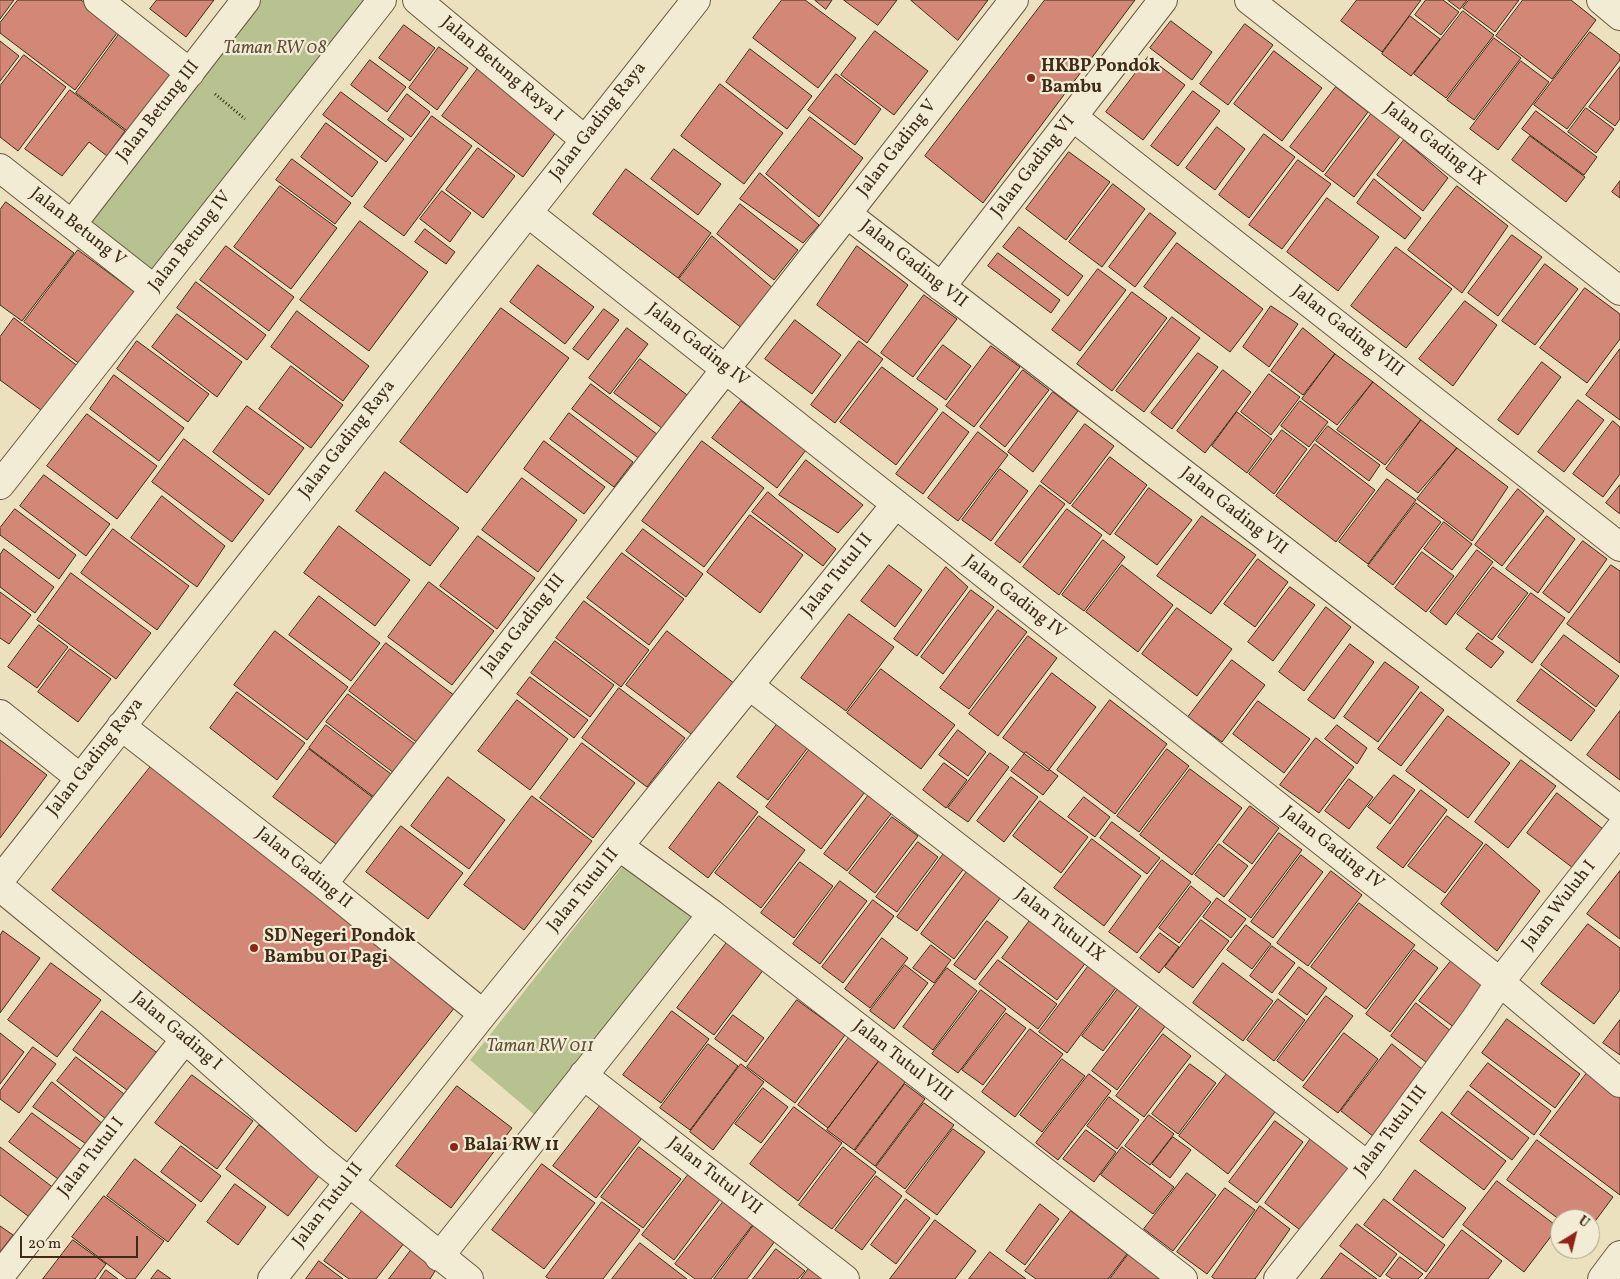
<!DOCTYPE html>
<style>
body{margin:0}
#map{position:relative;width:1620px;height:1279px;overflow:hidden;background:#ebe1bf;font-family:Vollkorn,serif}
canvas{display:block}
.north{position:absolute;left:1550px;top:1209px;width:50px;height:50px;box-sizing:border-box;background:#f2ecd5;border:1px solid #aa9f89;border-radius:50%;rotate:36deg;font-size:14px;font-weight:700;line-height:20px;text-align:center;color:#3e2b16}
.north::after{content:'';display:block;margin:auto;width:18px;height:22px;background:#8f2418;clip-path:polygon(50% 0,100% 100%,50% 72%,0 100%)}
.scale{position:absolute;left:20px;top:1236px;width:118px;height:22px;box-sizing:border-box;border:2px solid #3e2b16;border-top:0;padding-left:6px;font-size:15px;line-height:18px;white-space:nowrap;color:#3e2b16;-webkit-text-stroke:4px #f2ecd5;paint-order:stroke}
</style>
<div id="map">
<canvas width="1620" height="1279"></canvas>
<div class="north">U</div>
<div class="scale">20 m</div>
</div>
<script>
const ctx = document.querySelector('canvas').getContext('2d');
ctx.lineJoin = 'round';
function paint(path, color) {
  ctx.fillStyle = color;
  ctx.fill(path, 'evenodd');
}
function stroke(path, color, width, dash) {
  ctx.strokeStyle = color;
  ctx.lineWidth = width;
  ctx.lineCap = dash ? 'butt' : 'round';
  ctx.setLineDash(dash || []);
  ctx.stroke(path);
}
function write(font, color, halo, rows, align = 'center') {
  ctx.font = font + ' Vollkorn,serif';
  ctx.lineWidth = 4.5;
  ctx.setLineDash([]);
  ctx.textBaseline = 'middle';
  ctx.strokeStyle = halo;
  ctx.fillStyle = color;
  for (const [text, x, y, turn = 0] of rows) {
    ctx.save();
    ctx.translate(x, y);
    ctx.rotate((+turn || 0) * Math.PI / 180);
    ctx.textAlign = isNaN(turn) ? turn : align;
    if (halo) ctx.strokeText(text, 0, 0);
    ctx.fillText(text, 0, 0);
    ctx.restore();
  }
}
const green = new Path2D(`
 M250,0H380L157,279L81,224Z
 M631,856L704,917L543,1122L470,1060Z`);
const building = new Path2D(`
 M0,0H14L0,19Z
 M18,0H81L120,29L75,90L0,33V23Z
 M157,0H214L186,37L150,9Z
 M782,0H805L856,38L818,88L753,38Z
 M815,0H832L826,9Z
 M844,0H897L878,25Z
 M911,0H988L958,40Z
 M1045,0H1135L983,203L925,156Z
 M1357,0H1421L1382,52L1341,21Z
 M1426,0H1443L1459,12L1441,35L1415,15Z
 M1448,0H1467L1460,9Z
 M1469,0H1519L1495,32L1463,8Z
 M1523,0H1571L1596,20L1552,79L1496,36Z
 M1463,11L1494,35L1446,98L1414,74Z
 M1410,16L1440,39L1411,76L1382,54Z
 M1171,21L1212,52L1192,80L1150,48Z
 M1245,24L1273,45L1228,105L1200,84Z
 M404,25L435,48L410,81L379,58Z
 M875,31L928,71L894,115L841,75Z
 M1590,32L1620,55V60L1567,129L1534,105Z
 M120,33L178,76L134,136L76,93Z
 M1494,38L1521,58L1474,120L1447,100Z
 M0,41L19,56L0,81Z
 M439,47L468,68L437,110L409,88Z
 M750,49L812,96L787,129L726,82Z
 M1274,51L1322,88L1282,141L1234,104Z
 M24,55L66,87L18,151L0,137V86Z
 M1148,57L1185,85L1143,140L1106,112Z
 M370,60L406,87L387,112L351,85Z
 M1521,61L1549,82L1498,150L1470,129Z
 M479,67L559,128L523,177L442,116Z
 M1620,67V119L1615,126L1589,107Z
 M836,74L881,109L855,145L808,110Z
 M720,84L783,133L744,184L681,136Z
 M1336,87L1368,112L1323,172L1290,147Z
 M70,90L125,131L107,156L89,142L62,176L25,149Z
 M1193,91L1220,111L1178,166L1151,146Z
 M341,92L404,139L386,162L323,115Z
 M407,94L430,112L411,137L388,120Z
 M1586,108L1614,129L1596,153L1568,132Z
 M1536,111L1597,157L1584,175L1522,129Z
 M1372,113L1401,135L1354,197L1325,175Z
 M432,116L472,146L404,236L364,207Z
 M810,117L863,158L819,217L766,174Z
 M326,123L378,162L352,197L301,157Z
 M1217,127L1245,149L1215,190L1186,168Z
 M1264,134L1295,157L1249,218L1219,195Z
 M1530,136L1585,177L1566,202L1512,160Z
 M1404,140L1448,178L1423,211L1377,175Z
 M478,148L515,176L483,218L446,190Z
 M674,149L721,184L698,215L651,179Z
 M1069,152L1110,182L1066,240L1026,209Z
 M292,159L351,203L335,224L276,180Z
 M1298,160L1331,184L1282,249L1249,225Z
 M626,169L711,233L678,278L593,214Z
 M760,173L819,225L803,243L740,199Z
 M1374,179L1421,218L1405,239L1357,203Z
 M1620,181V198L1612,192Z
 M1113,184L1145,209L1102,267L1069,242Z
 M280,186L337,228L291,289L234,247Z
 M1457,186L1508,226L1462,293L1408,250Z
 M442,191L471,213L450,242L420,219Z
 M1327,198L1379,237L1338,291L1287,252Z
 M6,202L74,253L22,321L0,305V210Z
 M740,204L798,250L774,280L717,234Z
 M1150,213L1176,233L1135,287L1109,267Z
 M360,221L428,272L369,351L300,300Z
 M1019,227L1083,276L1068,296L1003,247Z
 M425,229L455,252L446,264L415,242Z
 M1512,235L1542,257L1498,316L1468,293Z
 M712,236L774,289L743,329L679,279Z
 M1177,243L1263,309L1230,352L1144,287Z
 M226,246L294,297L269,331L200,280Z
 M857,246L908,285L867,343L817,305Z
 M1396,247L1452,289L1406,348L1351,306Z
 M78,250L140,296L85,368L24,322Z
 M998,253L1060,300L1051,313L988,266Z
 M1545,264L1578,289L1535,345L1502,321Z
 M538,265L594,307L565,344L510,302Z
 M1098,269L1126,290L1080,351L1052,330Z
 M196,282L266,335L247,360L177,308Z
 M1585,288L1620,314V339L1587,383L1540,348Z
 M1132,292L1167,318L1112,391L1077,364Z
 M924,295L957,319L913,377L881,353Z
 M1465,301L1497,325L1453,386L1419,359Z
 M1271,306L1298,324L1269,367L1243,347Z
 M501,308L569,358L467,493L400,442Z
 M604,309L619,320L588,360L573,349Z
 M297,311L369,366L343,401L271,347Z
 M177,314L242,362L217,397L152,347Z
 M1172,317L1200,338L1144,412L1116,391Z
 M14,318L79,367L45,413L0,380V337Z
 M795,320L841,355L812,394L765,359Z
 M627,328L648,344L610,394L589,378Z
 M1303,328L1335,354L1303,395L1271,371Z
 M137,341L209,394L188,422L117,369Z
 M859,341L883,359L835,423L811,405Z
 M943,345L971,366L946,400L917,379Z
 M991,346L1020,367L974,427L946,406Z
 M1620,349V420L1586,395Z
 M1198,353L1218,367L1172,429L1151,413Z
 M1335,354L1373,382L1337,425L1302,399Z
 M640,359L695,401L670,434L614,393Z
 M1542,362L1561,377L1518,435L1498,420Z
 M291,366L343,405L311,448L259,409Z
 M882,367L938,409L896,465L840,422Z
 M1023,370L1049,390L1005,447L980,427Z
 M1223,370L1251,392L1205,453L1177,431Z
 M1269,374L1300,397L1271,435L1241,412Z
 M114,375L184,428L159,461L90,409Z
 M1373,382L1421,420L1385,465L1337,430Z
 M591,384L662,438L644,462L572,409Z
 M1053,392L1078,411L1033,472L1008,452Z
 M1578,400L1604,420L1564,472L1538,452Z
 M741,401L806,450L777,488L712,438Z
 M1300,401L1328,422L1309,447L1281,426Z
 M247,406L304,448L269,495L213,452Z
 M943,412L969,432L923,494L896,474Z
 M1237,412L1272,439L1247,473L1212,446Z
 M569,413L633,462L614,487L550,439Z
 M87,414L157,466L117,519L47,466Z
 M1421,420L1457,448L1418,493L1386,469Z
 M1613,421L1620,427V474L1603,497L1573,474Z
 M1085,424L1114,446L1070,504L1041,482Z
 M1328,426L1380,465L1369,481L1316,441Z
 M1282,430L1307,449L1274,494L1249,474Z
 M978,432L1008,455L958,521L928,498Z
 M184,439L264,500L232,542L152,482Z
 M544,441L605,487L584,514L524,469Z
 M702,441L764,488L704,567L642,521Z
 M1315,444L1375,490L1336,542L1276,496Z
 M1457,448L1508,487L1472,541L1417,499Z
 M1110,457L1147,485L1110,535L1072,506Z
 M806,460L863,505L838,533L779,495Z
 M1000,469L1028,491L991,541L962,520Z
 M385,472L459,528L430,566L356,511Z
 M44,475L110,524L86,556L20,506Z
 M522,478L577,520L538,572L482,530Z
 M1387,479L1416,500L1368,564L1339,542Z
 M1040,485L1065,504L1020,563L995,544Z
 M1620,485V514L1606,503Z
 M1149,488L1192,520L1157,565L1115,534Z
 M1518,489L1544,511L1502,566L1475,545Z
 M768,492L836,549L823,566L752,512Z
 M162,496L225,546L197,587L131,538Z
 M1416,503L1441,522L1393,585L1368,566Z
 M15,509L76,555L59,579L0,535V528Z
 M1067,509L1102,535L1059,595L1023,567Z
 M750,515L803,555L760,613L707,572Z
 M1202,516L1256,555L1211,614L1157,576Z
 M1547,516L1575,539L1538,593L1506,569Z
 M1444,522L1472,544L1452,570L1424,549Z
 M339,526L410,580L375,626L304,573Z
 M113,529L189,586L157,630L81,573Z
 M643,529L703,574L686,597L626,551Z
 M478,536L535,578L497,629L440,586Z
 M1103,540L1125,557L1084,611L1062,595Z
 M1583,541L1607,559L1569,613L1543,593Z
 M4,549L54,587L35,613L0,587V555Z
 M1477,550L1493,562L1446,625L1430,612Z
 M1422,552L1454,576L1426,612L1395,588Z
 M622,553L684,599L649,645L587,598Z
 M1258,559L1288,582L1255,627L1224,604Z
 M889,565L922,590L895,627L861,601Z
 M1122,565L1173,605L1138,652L1086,612Z
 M1611,565L1620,571V663L1567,624Z
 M946,567L968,587L917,656L894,639Z
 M1493,567L1528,593L1492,640L1457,614Z
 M71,573L151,633L116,679L37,620Z
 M429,582L494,631L452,685L388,637Z
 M1290,587L1315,605L1273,661L1248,642Z
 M971,590L994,607L943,674L921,657Z
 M0,592L31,615L9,644L0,638Z
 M1531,593L1565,618L1532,663L1498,637Z
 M319,596L380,643L351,681L289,635Z
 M584,601L649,650L621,687L556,638Z
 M1326,607L1351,627L1304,691L1279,672Z
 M1177,608L1232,649L1197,696L1142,654Z
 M998,610L1027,632L969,709L940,688Z
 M849,614L894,647L846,711L801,678Z
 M39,625L68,647L37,688L8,667Z
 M275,631L348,687L307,740L234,685Z
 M667,631L735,684L695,737L626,685Z
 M1478,633L1504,652L1491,668L1466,649Z
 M1564,635L1619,676L1596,707L1541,665Z
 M1028,636L1057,658L998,736L969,714Z
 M555,641L614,685L590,717L531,673Z
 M386,643L455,696L419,744L349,691Z
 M1350,644L1374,662L1334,719L1308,700Z
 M70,649L111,679L78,722L38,692Z
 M1232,660L1265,685L1222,742L1188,717Z
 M1385,662L1419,687L1378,742L1344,717Z
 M881,669L955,725L921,769L847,713Z
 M1541,669L1595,710L1571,741L1517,701Z
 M1052,673L1096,707L1048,771L1003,738Z
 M530,677L588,720L574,738L517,694Z
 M619,688L685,738L647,787L582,738Z
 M237,692L305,743L277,780L210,728Z
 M1421,692L1444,710L1401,766L1378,749Z
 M348,694L423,750L402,779L326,722Z
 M517,700L568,739L530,790L478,751Z
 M1110,700L1167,744L1115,814L1057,770Z
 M1258,701L1310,739L1284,773L1233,734Z
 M1620,711V780L1587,755Z
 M1448,716L1510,763L1468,818L1406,771Z
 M781,719L812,742L768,800L737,777Z
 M326,725L399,780L382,803L309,748Z
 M1337,725L1367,748L1357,764L1325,739Z
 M958,730L986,752L968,776L939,755Z
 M1316,738L1354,767L1319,813L1280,785Z
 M0,740L47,775L0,838Z
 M582,743L635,783L593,838L540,798Z
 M812,746L868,788L821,849L766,807Z
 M309,749L376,800L340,847L273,797Z
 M1167,749L1189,766L1139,832L1117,816Z
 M1026,752L1058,776L1043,795L1011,771Z
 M990,753L1009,767L968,822L948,808Z
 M1521,760L1556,786L1508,848L1475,822Z
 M944,763L967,780L946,808L923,790Z
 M152,765L455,1007L356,1132L52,890Z
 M1190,769L1242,808L1192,875L1140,835Z
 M1394,775L1415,790L1390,824L1368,807Z
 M448,777L505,820L469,869L411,826Z
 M1011,777L1038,797L1004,842L977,821Z
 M1349,779L1373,797L1349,829L1325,811Z
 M719,782L758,812L708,878L669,848Z
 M1421,790L1447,810L1403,868L1377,848Z
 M871,792L894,810L847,871L824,854Z
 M1557,793L1603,829L1573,868L1527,833Z
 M532,796L592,841L524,930L464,885Z
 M1084,797L1110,817L1095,837L1068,817Z
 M1040,801L1088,837L1061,873L1013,836Z
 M1250,806L1279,828L1252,864L1223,842Z
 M759,816L805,850L761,908L715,873Z
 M1447,816L1483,843L1445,893L1408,866Z
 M892,817L918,836L875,893L849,873Z
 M1112,822L1160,858L1147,874L1100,838Z
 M401,826L463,873L428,919L366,872Z
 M1279,833L1302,850L1251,918L1229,901Z
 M1092,839L1141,876L1104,926L1054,888Z
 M918,842L938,857L897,912L876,897Z
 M1219,844L1248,866L1224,897L1195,875Z
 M1486,844L1540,891L1497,951L1441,904Z
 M945,852L965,867L917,931L897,917Z
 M1301,855L1323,872L1273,938L1251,922Z
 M1162,860L1191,882L1137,953L1109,932Z
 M800,862L833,886L794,938L761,913Z
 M974,862L1008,888L954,959L921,934Z
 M1331,871L1362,895L1308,966L1277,943Z
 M1620,871V939L1587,914Z
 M840,881L867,901L820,964L793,944Z
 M1191,886L1211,902L1179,943L1159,928Z
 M1217,898L1246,919L1231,938L1203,917Z
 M873,900L894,916L843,983L822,967Z
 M1359,903L1415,945L1366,1009L1311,967Z
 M1031,919L1087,961L1057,1000L1002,958Z
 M1201,920L1229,941L1193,988L1165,967Z
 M987,921L1008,937L975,980L954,965Z
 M1588,924L1620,948V990L1594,1024L1541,984Z
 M1246,925L1271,944L1252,969L1227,950Z
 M3,931L40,958L0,1013V936Z
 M1160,933L1179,947L1159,973L1140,958Z
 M882,938L908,958L870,1008L845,989Z
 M728,941L764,969L714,1035L677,1008Z
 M931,945L951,960L934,983L913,968Z
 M1272,946L1295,963L1272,993L1250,976Z
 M1414,950L1438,968L1390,1032L1366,1014Z
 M1096,956L1124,977L1067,1053L1039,1032Z
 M998,960L1057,1004L1038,1029L979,984Z
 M1451,961L1490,991L1459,1031L1419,1001Z
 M51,963L101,1000L57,1057L8,1020Z
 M1223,963L1273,1001L1243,1041L1193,1003Z
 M905,965L928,983L894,1029L870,1011Z
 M1299,967L1327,988L1307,1015L1279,994Z
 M947,968L977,991L933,1050L903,1027Z
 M1121,985L1141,1001L1103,1051L1082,1036Z
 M981,990L1006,1009L958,1073L932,1054Z
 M1326,996L1353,1016L1303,1081L1277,1061Z
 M1278,999L1305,1020L1274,1061L1247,1040Z
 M797,1000L845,1035L795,1103L747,1067Z
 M1416,1003L1452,1032L1430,1065L1391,1036Z
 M1141,1007L1166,1025L1117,1090L1092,1071Z
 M102,1011L160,1055L131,1093L73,1050Z
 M672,1011L709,1039L661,1103L623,1075Z
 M1006,1013L1026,1028L983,1085L962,1070Z
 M733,1015L764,1038L746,1062L715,1039Z
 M1507,1019L1580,1074L1555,1108L1482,1053Z
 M1620,1020V1055L1603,1043Z
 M1030,1029L1063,1054L1015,1117L982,1092Z
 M0,1033L24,1052L0,1084Z
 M1344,1033L1378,1059L1338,1113L1303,1087Z
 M1163,1034L1191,1056L1144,1117L1116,1096Z
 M851,1035L881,1058L828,1128L798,1105Z
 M708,1044L738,1066L690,1130L660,1108Z
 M1392,1044L1422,1069L1374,1137L1341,1111Z
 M33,1047L56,1064L19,1113L0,1099V1091Z
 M76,1057L124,1094L106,1119L57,1081Z
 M1062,1059L1085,1076L1042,1132L1020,1115Z
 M879,1061L906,1081L854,1150L827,1130Z
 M1488,1063L1551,1111L1534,1135L1470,1086Z
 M741,1064L764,1082L713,1150L690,1132Z
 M1190,1064L1216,1083L1178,1134L1152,1114Z
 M1232,1067L1281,1104L1228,1174L1179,1136Z
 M1587,1073L1620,1098V1195L1540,1135Z
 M1089,1074L1111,1091L1058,1160L1036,1143Z
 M192,1075L253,1121L217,1169L155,1123Z
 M52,1082L104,1125L89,1146L33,1107Z
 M905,1084L925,1099L875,1166L855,1151Z
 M457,1086L512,1128L451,1208L396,1166Z
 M763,1088L788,1107L761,1143L735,1124Z
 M1468,1091L1529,1138L1512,1160L1451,1114Z
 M1109,1097L1139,1120L1117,1149L1087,1126Z
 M603,1102L645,1134L596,1198L553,1166Z
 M924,1103L954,1125L905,1189L876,1167Z
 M794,1107L842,1143L798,1201L750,1164Z
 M1442,1112L1506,1161L1484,1190L1420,1141Z
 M32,1113L88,1155L66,1185L9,1142Z
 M1149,1115L1174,1134L1150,1165L1125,1146Z
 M1275,1121L1303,1142L1257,1203L1229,1182Z
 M259,1125L322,1172L288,1216L226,1169Z
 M953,1129L985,1152L937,1215L906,1192Z
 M1086,1130L1116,1152L1094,1182L1063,1159Z
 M1173,1137L1191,1150L1170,1178L1152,1164Z
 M1312,1137L1351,1168L1304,1233L1265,1203Z
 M1537,1140L1613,1197L1590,1228V1219L1560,1220L1507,1180Z
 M181,1146L221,1176L201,1202L161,1172Z
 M0,1147L55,1189L32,1219L0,1195Z
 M639,1147L681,1179L643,1228L601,1197Z
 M843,1147L876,1172L832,1229L799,1205Z
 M1122,1147L1174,1187L1153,1214L1101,1175Z
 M135,1159L196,1205L168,1242L107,1196Z
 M542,1164L595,1203L544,1269L492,1230Z
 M1415,1170L1466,1208L1443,1238L1393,1200Z
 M1187,1173L1216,1195L1173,1251L1144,1229Z
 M688,1175L720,1199L674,1260L642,1235Z
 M876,1176L902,1196L862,1250L835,1230Z
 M1497,1181L1558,1227L1524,1272L1463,1225Z
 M235,1184L266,1207L238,1245L207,1222Z
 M1225,1188L1255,1210L1207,1274L1177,1252Z
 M104,1196L164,1241L135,1279H127L72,1237Z
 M727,1197L757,1219L711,1279H695L675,1264Z
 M906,1199L930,1218L896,1264L871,1245Z
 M1384,1199L1445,1245L1426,1272L1364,1225Z
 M602,1202L640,1230L603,1279H549L546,1277Z
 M1040,1204L1059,1219L1025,1265L1006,1251Z
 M1260,1206L1290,1229L1255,1279H1215L1212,1277Z
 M365,1207L408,1238L376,1279H349L324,1261Z
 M1071,1211L1127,1254L1108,1279H1036L1025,1271Z
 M935,1220L976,1251L955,1279H890Z
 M1357,1224L1397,1254L1380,1277L1340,1246Z
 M754,1225L775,1241L747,1279H714Z
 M0,1226L13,1235L0,1252Z
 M1462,1230L1502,1261L1488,1279H1425Z
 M73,1240L106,1264L95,1279H43Z
 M640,1243L687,1279H612Z
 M415,1245L440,1263L430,1279H389Z
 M776,1249L805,1271L798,1279H753Z
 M1131,1251L1168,1279H1110Z
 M990,1252L1026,1279H969Z
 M1341,1253L1377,1279H1321Z
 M1400,1257L1423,1274L1418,1279H1392L1386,1275Z
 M319,1261L343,1279H306Z
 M810,1267L825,1279H801Z
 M106,1270L118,1279H100Z
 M158,1270L171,1279H151Z`);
const path = new Path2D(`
 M215,94L245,119`);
const street = new Path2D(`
 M98,0L190,73
 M417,0L585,140
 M1249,0L1620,291
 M1601,0L1620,16
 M1073,117L1620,547
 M0,168L154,289
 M528,213L1500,982L1620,1083
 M847,214L1620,810
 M72,224L246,0
 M941,287L1163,0
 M0,485L382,0
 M750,686L1368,1166
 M0,714L80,778
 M121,726L323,884L483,1014
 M620,847L712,914L1183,1279
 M0,880L696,0
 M323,884L1014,0
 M0,887L185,1039L319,1158L469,1279
 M583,1075L845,1279
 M439,1257L712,914
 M0,1276L185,1039
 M272,1279L483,1014L896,504
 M1278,1279L1368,1166L1476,1018L1500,982L1620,829
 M1602,1279L1620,1255`);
const markers = [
 [1031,78,5,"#8f2418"],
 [254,948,5,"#8f2418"],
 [454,1147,5,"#8f2418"]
];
const parkNames = [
 ["Taman RW 08",275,50],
 ["Taman RW 011",540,1048]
];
const poiNames = [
 ["HKBP Pondok",1041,68],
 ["Bambu",1041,89],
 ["SD Negeri Pondok",264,938],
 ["Bambu 01 Pagi",264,959],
 ["Balai RW 11",464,1147]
];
const streetNames = [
 ["Jalan Betung Raya I",501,70,40],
 ["Jalan Betung III",159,112,-52],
 ["Jalan Gading Raya",599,122,-52],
 ["Jalan Gading IX",1434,145,38],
 ["Jalan Gading V",898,149,-52],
 ["Jalan Gading VI",1034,167,-52],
 ["Jalan Betung V",77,228,38],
 ["Jalan Betung IV",191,242,-52],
 ["Jalan Gading VII",913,265,38],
 ["Jalan Gading VIII",1347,332,38],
 ["Jalan Gading IV",697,346,38],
 ["Jalan Gading Raya",348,440,-52],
 ["Jalan Gading VII",1233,512,38],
 ["Jalan Tutul II",838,576,-51],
 ["Jalan Gading IV",1014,598,38],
 ["Jalan Gading III",524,626,-52],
 ["Jalan Gading Raya",96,758,-52],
 ["Jalan Gading IV",1332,849,38],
 ["Jalan Gading II",303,869,39],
 ["Jalan Tutul II",584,891,-51],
 ["Jalan Wuluh I",1560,906,-52],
 ["Jalan Tutul IX",1059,926,38],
 ["Jalan Gading I",176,1032,40],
 ["Jalan Tutul VIII",902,1062,38],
 ["Jalan Tutul III",1392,1132,-53],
 ["Jalan Tutul I",92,1158,-52],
 ["Jalan Tutul VII",714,1177,38],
 ["Jalan Tutul II",329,1206,-52]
];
paint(green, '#b8c291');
paint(building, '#d38776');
stroke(building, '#3e2b16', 1);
stroke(street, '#695840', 30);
stroke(path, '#3e2b16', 3, [1, 2.5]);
stroke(street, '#f2ecd5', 28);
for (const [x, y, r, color] of markers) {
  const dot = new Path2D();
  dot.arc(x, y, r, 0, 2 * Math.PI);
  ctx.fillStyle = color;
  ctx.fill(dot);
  stroke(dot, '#f2ecd5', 2);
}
write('italic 18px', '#5c5135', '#f2ecd5', parkNames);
write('bold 18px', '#3e2b16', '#f2ecd5', poiNames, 'left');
write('18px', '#3e2b16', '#f2ecd5', streetNames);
</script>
